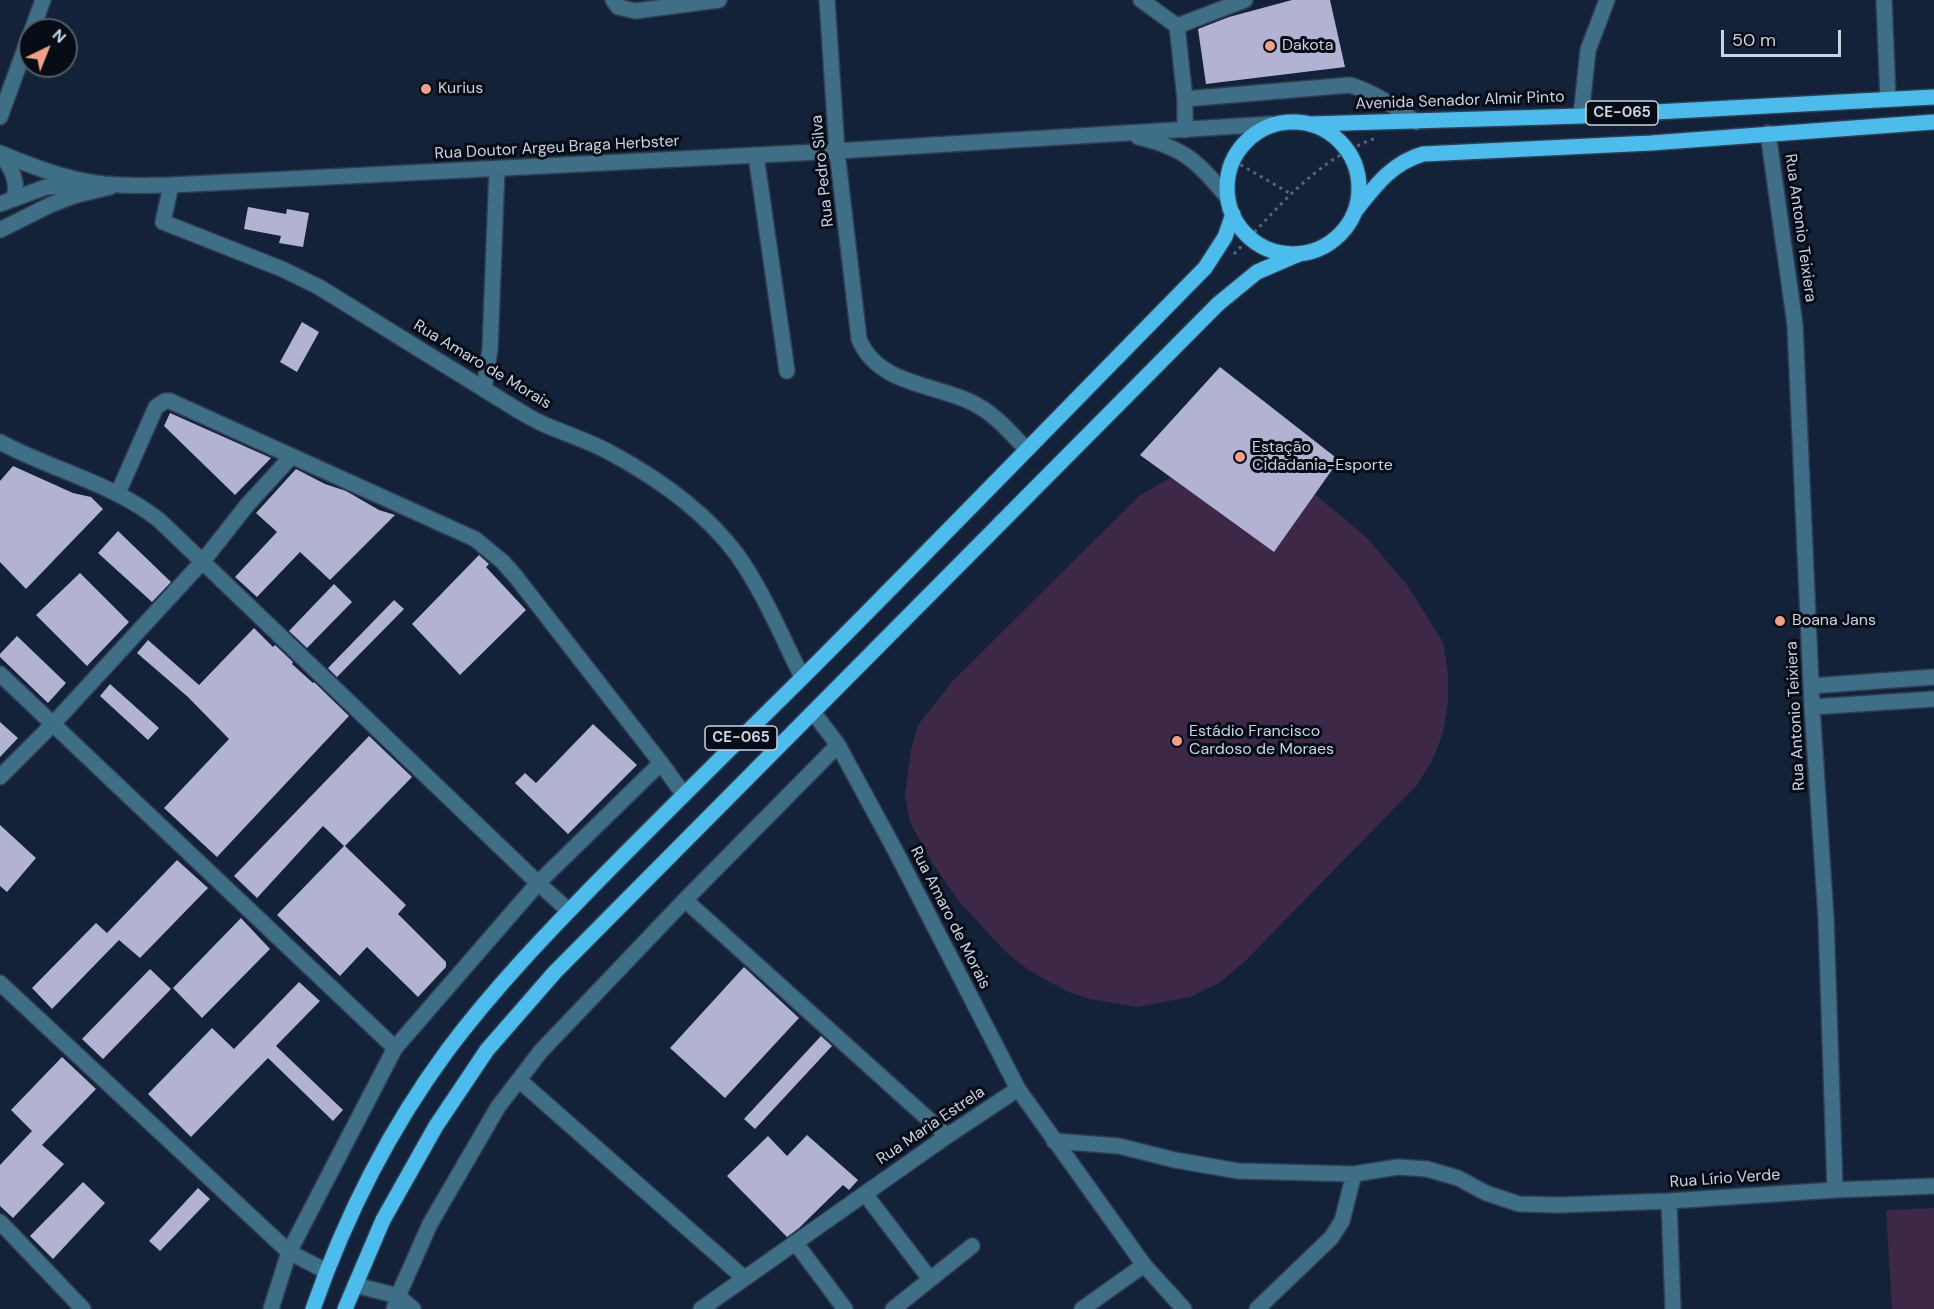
<!DOCTYPE html>
<meta charset="utf-8">
<style>
body{margin:0}
#map{position:relative;width:1934px;height:1309px;overflow:hidden;background:#132238;font-family:"DM Sans",sans-serif}
canvas{display:block}
.north{position:absolute;left:18px;top:18px;width:60px;height:60px;box-sizing:border-box;background:#060c15;border:2px solid #545c67;border-radius:50%;rotate:43deg;font-size:16px;font-weight:700;line-height:24px;text-align:center;color:#cad3e2}
.north::after{content:'';display:block;margin:auto;width:21px;height:27px;background:#f39f85;clip-path:polygon(50% 0,100% 100%,50% 72%,0 100%)}
.scale{position:absolute;left:1721px;top:30px;width:120px;height:27px;box-sizing:border-box;border:3px solid #cad3e2;border-top:0;padding-left:8px;font-size:18px;line-height:21px;white-space:nowrap;color:#cad3e2;-webkit-text-stroke:4px #060c15;paint-order:stroke}
</style>
<div id="map">
<canvas width="1934" height="1309"></canvas>
<div class="north">N</div>
<div class="scale">50 m</div>
</div>
<script>
const ctx = document.querySelector('canvas').getContext('2d');
ctx.lineJoin = 'round';
function paint(path, color) {
  ctx.fillStyle = color;
  ctx.fill(path, 'evenodd');
}
function stroke(path, color, width, dash) {
  ctx.strokeStyle = color;
  ctx.lineWidth = width;
  ctx.lineCap = dash ? 'butt' : 'round';
  ctx.setLineDash(dash || []);
  ctx.stroke(path);
}
function write(font, color, halo, rows, align = 'center') {
  ctx.font = font + ' "DM Sans",sans-serif';
  ctx.lineWidth = 6;
  ctx.setLineDash([]);
  ctx.textBaseline = 'middle';
  ctx.strokeStyle = halo;
  ctx.fillStyle = color;
  for (const [text, x, y, turn = 0] of rows) {
    ctx.save();
    ctx.translate(x, y);
    ctx.rotate((+turn || 0) * Math.PI / 180);
    ctx.textAlign = isNaN(turn) ? turn : align;
    if (halo) ctx.strokeText(text, 0, 0);
    ctx.fillText(text, 0, 0);
    ctx.restore();
  }
}
const green = new Path2D(`
 M1204,469L1289,480L1316,495L1367,538L1407,585L1443,642L1448,673V701L1443,733L1432,761L1417,785L1244,962L1219,983L1190,997L1137,1007L1089,999L1067,991L1047,981L1027,969L1006,952L990,935L958,900L933,864L910,822L905,796L911,750L918,725L952,682L1139,496L1170,478Z
 M1934,1208V1309H1892L1886,1210Z`);
const building = new Path2D(`
 M1292,0H1330L1345,67L1206,84L1198,29L1229,17Z
 M248,207L286,214L287,209L309,213L303,247L279,243L281,236L244,229Z
 M302,322L319,332L297,372L280,362Z
 M1220,367L1339,460L1274,552L1140,455Z
 M170,413L271,458L235,495L164,426Z
 M13,466L73,493L91,497L103,509L26,589L0,562V481Z
 M296,469L325,484L346,491L379,510L395,515L330,580L300,552L257,597L235,577L277,532L256,513Z
 M118,531L171,582L152,602L98,553Z
 M479,555L489,564L486,567L526,610L460,675L412,624Z
 M80,573L129,622L87,666L36,615Z
 M334,584L352,602L307,648L289,631Z
 M394,600L404,609L337,677L328,668Z
 M254,628L273,647L275,645L293,662L292,664L313,683L314,682L349,716L217,857L164,808L229,739L188,697L137,653L148,640L199,685Z
 M17,636L66,683L48,703L0,657V654Z
 M110,684L159,728L148,740L100,696Z
 M0,722L18,738L0,757Z
 M593,724L637,765L568,834L515,783L525,773L536,783Z
 M369,736L412,777L345,846L406,905L398,914L446,962V967L418,997L367,947L340,976L277,915L344,846L323,826L257,898L234,876Z
 M0,825L36,858L7,892L0,886Z
 M177,860L208,888L140,958L119,940L52,1009L32,988L96,923L107,933Z
 M241,918L270,949L202,1018L173,988Z
 M744,967L799,1018L725,1098L670,1048Z
 M150,969L171,989L103,1059L82,1039Z
 M299,982L320,1001L276,1046L343,1110L333,1121L268,1058L191,1137L148,1094L212,1028L234,1049Z
 M821,1036L832,1046L755,1129L744,1119Z
 M62,1057L96,1089L42,1145L64,1164L13,1218L0,1206V1165L32,1131L11,1110Z
 M807,1135L858,1180L849,1190L843,1185L799,1228L787,1237L727,1176L768,1136L787,1156Z
 M83,1182L105,1203L53,1259L30,1236Z
 M198,1188L210,1199L160,1251L149,1241Z`);
const path = new Path2D(`
 M1234,161L1291,194
 M1234,254C1276,210 1316,159 1376,138`);
const minor = new Path2D(`
 M613,0L618,7L635,11L719,0
 M827,0L837,151L859,339C877,384 933,384 971,402C994,413 1010,432 1027,450
 M1141,0L1177,26L1185,99V130
 M1884,0L1888,99
 M1177,26L1245,0
 M32,30L43,0
 M1185,99L1350,85C1376,93 1395,107 1416,122
 M1581,116L1588,50L1607,0
 M0,117L30,35
 M1768,133L1795,325L1812,707L1826,918L1835,1190
 M1138,137C1185,148 1198,162 1228,198
 M0,153C38,169 78,184 120,185C137,186 154,185 171,185L837,151L1271,124
 M0,155C11,165 20,185 13,198
 M756,155L787,371
 M171,185L163,222L282,269L319,287L516,409C526,415 537,422 548,426C569,435 591,442 611,453C659,479 706,512 738,556C764,593 782,637 802,677
 M0,204L46,187L83,186
 M0,230L50,205L73,196L110,187
 M484,389L490,349L497,169
 M0,442C52,470 112,483 159,520L538,883L569,911
 M118,493L156,407L165,401H170L475,539L503,562L516,577L661,763L538,883L395,1048L289,1252L271,1309
 M0,674L395,1048
 M1811,686L1934,677
 M1812,707L1934,699
 M813,712L838,745L895,850L1018,1089L1144,1265L1184,1309
 M661,763L684,795
 M0,777L52,725L203,561L248,504L292,456
 M685,900L947,1136
 M0,983L289,1252L326,1271
 M519,1080L744,1278
 M1054,1141L1119,1146L1175,1160L1238,1171L1354,1174L1398,1167L1427,1169L1458,1178L1486,1193L1519,1204L1560,1205L1669,1201L1835,1190L1934,1186
 M865,1194L930,1279
 M1669,1201L1673,1309
 M0,1222L83,1309
 M795,1242L845,1309
 M355,1285L398,1296L413,1309
 M394,1309L398,1296L430,1224L498,1107L541,1051L685,900L838,745
 M701,1309L947,1136L1018,1089
 M893,1309L972,1246
 M1082,1309L1144,1265
 M1257,1309L1331,1238L1342,1221L1354,1174`);
const major = new Path2D(`
 M1227 188a66 66 0 1 1 132 0a66 66 0 1 1-132 0Z
 M1310,124L1581,116L1934,97
 M1356,210C1376,185 1392,163 1423,154L1651,143L1934,122
 M313,1309C345,1217 389,1130 447,1051C494,988 549,931 604,875C669,809 735,744 801,679C937,543 1070,405 1205,268L1225,237L1233,214
 M345,1309L383,1220L436,1126L487,1050L555,972L1218,304L1257,272L1299,254`);
const markers = [
 [1270,46,6,"#f39f85"],
 [426,89,6,"#f39f85"],
 [1240,457,6,"#f39f85"],
 [1780,621,6,"#f39f85"],
 [1177,741,6,"#f39f85"]
];
const shields = [
 [1622,113,72],
 [741,738,72]
];
const shieldNames = [
 ["CE-065",1622,113],
 ["CE-065",741,738]
];
const poiNames = [
 ["Dakota",1282,46],
 ["Kurius",438,89],
 ["Estação",1252,448],
 ["Cidadania-Esporte",1252,466],
 ["Boana Jans",1792,621],
 ["Estádio Francisco",1189,732],
 ["Cardoso de Moraes",1189,750]
];
const streetNames = [
 ["Avenida Senador Almir Pinto",1460,101,-2],
 ["Rua Doutor Argeu Braga Herbster",557,148,-3],
 ["Rua Pedro Silva",823,171,-96],
 ["Rua Antonio Teixiera",1800,228,82],
 ["Rua Amaro de Morais",482,365,31],
 ["Rua Antonio Teixiera",1796,716,-93],
 ["Rua Amaro de Morais",950,918,63],
 ["Rua Maria Estrela",931,1126,-34],
 ["Rua Lírio Verde",1725,1179,-4]
];
paint(green, '#3d2947');
paint(building, '#b2b2d2');
stroke(minor, '#303e53', 18);
stroke(major, '#303e53', 18);
stroke(path, '#5a667a', 3, [3, 4.5]);
stroke(minor, '#3e6f86', 15);
stroke(major, '#4cbced', 15);
for (const [x, y, r, color] of markers) {
  const dot = new Path2D();
  dot.arc(x, y, r, 0, 2 * Math.PI);
  ctx.fillStyle = color;
  ctx.fill(dot);
  stroke(dot, '#060c15', 2);
}
for (const [x, y, w] of shields) {
  const box = new Path2D();
  box.roundRect(x - w / 2, y - 12, w, 24, 4.5);
  ctx.fillStyle = '#060c15';
  ctx.fill(box);
  stroke(box, '#cad3e2', 1.5);
}
write('bold 15px', '#cad3e2', null, shieldNames);
write('16px', '#cad3e2', '#060c15', poiNames, 'left');
write('16px', '#cad3e2', '#060c15', streetNames);
</script>
